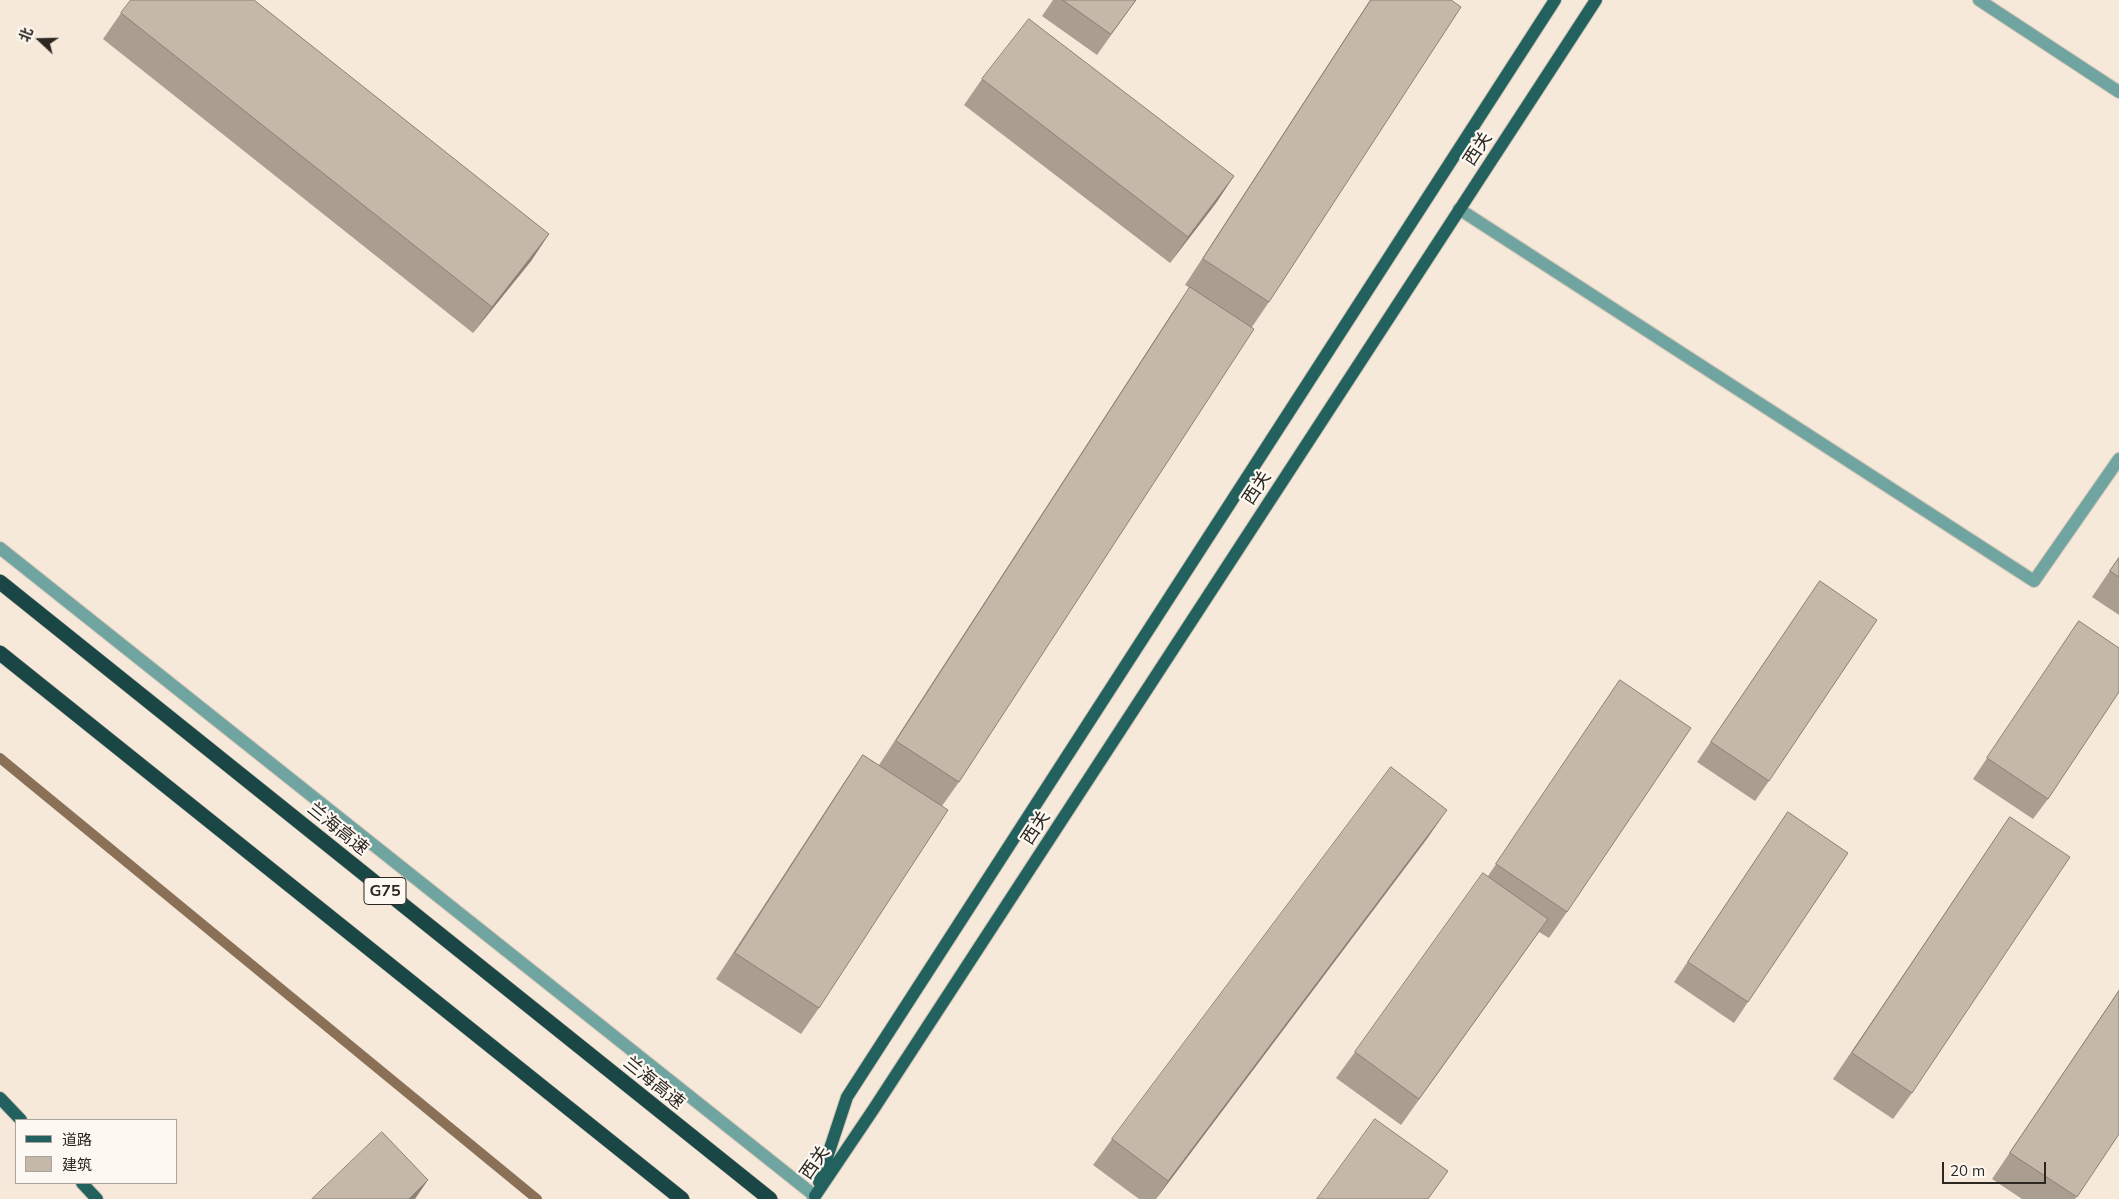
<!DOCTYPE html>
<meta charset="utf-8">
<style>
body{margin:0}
#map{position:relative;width:2119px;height:1199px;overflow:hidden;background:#f7e9d9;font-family:Mulish,"Noto Sans SC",sans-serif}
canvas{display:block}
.legend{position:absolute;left:15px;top:1119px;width:162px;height:65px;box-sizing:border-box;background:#fdf8f1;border:1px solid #a9a49e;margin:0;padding:6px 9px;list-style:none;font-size:15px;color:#2c2721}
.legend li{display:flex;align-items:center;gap:10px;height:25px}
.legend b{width:25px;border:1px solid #a9a49e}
.north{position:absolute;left:15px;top:15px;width:50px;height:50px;-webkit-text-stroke:4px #fdf8f1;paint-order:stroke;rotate:291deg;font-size:14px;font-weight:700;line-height:20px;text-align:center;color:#2c2721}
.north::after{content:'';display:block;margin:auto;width:18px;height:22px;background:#2c2721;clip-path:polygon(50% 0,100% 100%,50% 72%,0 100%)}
.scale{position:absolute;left:1942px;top:1162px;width:104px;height:22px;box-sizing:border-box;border:2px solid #2c2721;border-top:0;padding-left:6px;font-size:15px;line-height:18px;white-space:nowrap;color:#2c2721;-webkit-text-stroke:4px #fdf8f1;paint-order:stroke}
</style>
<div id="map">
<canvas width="2119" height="1199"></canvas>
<ul class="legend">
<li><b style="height:6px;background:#23615f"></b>道路</li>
<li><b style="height:14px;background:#c6b8a9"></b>建筑</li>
</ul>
<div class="north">北</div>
<div class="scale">20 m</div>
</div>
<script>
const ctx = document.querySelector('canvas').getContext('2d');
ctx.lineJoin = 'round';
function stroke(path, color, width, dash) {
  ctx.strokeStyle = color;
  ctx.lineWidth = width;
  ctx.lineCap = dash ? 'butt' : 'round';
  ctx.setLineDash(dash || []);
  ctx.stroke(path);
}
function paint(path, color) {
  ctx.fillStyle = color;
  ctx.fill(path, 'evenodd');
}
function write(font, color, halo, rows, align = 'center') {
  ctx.font = font + ' Mulish,"Noto Sans SC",sans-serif';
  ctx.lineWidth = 4.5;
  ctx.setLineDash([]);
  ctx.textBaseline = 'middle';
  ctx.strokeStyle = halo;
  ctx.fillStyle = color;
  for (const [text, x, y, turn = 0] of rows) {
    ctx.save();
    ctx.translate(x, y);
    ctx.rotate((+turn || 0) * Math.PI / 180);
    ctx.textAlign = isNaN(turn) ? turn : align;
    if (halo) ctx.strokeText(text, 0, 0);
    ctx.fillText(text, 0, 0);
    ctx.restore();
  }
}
const stream = new Path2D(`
 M0,758L537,1199`);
const minor = new Path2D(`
 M1979,0L2119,92
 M1459,209L2034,581L2119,459
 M0,548L815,1196L813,1199`);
const major = new Path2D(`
 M0,1098L21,1120
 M819,1182L847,1097L1555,0
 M82,1183L97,1199
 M815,1196L873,1110L1596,0`);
const highway = new Path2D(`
 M0,582L770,1199
 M0,653L682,1199`);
const wall = new Path2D(`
 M1053,0H1136L1097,55L1042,16Z
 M1370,0H1451L1269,302L1252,327L959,782L942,806L819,1008L801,1034L716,979L845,781L863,755L879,765L1172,313L1190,288L1185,285Z
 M121,13L549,234L531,261L473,333L103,39Z
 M982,79L1234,176L1216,203L1170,263L964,105Z
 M2119,557V615L2092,597Z
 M1820,581L1769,781L1755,801L1697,762Z
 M2079,621L2048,799L2033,819L1973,779Z
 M1620,680L1567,912L1549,938L1539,932L1401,1125L1336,1078L1355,1052L1488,876Z
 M1788,812L1748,1002L1734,1023L1674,982Z
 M2010,817L1912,1093L1893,1119L1833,1079Z
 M1429,836L1156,1199H1139L1093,1165L1112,1139Z
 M2119,990V1134L2075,1199H2022L1992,1179Z`);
const shadedWall = new Path2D(`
 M1234,176L1216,203L1170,263L1188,237Z
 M549,234L531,261L473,333L492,307Z
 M1447,810L1429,836L1156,1199L1168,1181Z
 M428,1180L415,1199H409Z`);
const building = new Path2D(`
 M131,0H254L549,234L492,307L121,13Z
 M1063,0H1136L1111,34Z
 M1371,0H1451L1461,7L1269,302L1203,259Z
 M1029,19L1234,176L1188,237L982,79Z
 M1190,287L1254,329L959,782L896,741Z
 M2119,558V577L2110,571Z
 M1820,581L1877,620L1769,781L1711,742Z
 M2079,621L2119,648V692L2048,799L1987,758Z
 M1620,680L1691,728L1567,912L1496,864Z
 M863,755L948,810L819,1008L735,953Z
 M1391,767L1447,810L1168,1181L1112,1139Z
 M1788,812L1848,853L1748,1002L1688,962Z
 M2010,817L2070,857L1912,1093L1852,1053Z
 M1483,873L1548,919L1419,1099L1355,1052Z
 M2119,991V1134L2077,1197L2010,1153Z
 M1375,1119L1448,1171L1428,1199H1317Z
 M382,1132L428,1180L409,1199H312Z`);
const shields = [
 [385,891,42]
];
const shieldNames = [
 ["G75",385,891]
];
const streetNames = [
 ["西关",1478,149,-57],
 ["西关",1257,488,-57],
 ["西关",1036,828,-57],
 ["兰海高速",338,829,39],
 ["兰海高速",654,1083,39],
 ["西关",815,1163,-55]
];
stroke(stream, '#897056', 10);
stroke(minor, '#d2c6b8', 14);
stroke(major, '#d2c6b8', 14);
stroke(highway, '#d2c6b8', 16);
stroke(minor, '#70a4a1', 12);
stroke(major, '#23615f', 12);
stroke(highway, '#1a4745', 15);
paint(wall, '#aa9e91');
paint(shadedWall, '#8b8176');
paint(building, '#c6b8a9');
stroke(building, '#8b8176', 1);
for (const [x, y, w] of shields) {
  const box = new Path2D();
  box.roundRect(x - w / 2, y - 13.5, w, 27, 4);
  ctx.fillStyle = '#fdf8f1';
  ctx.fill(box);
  stroke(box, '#2c2721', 1);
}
write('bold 16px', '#2c2721', null, shieldNames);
write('18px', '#2c2721', '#fdf8f1', streetNames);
</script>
